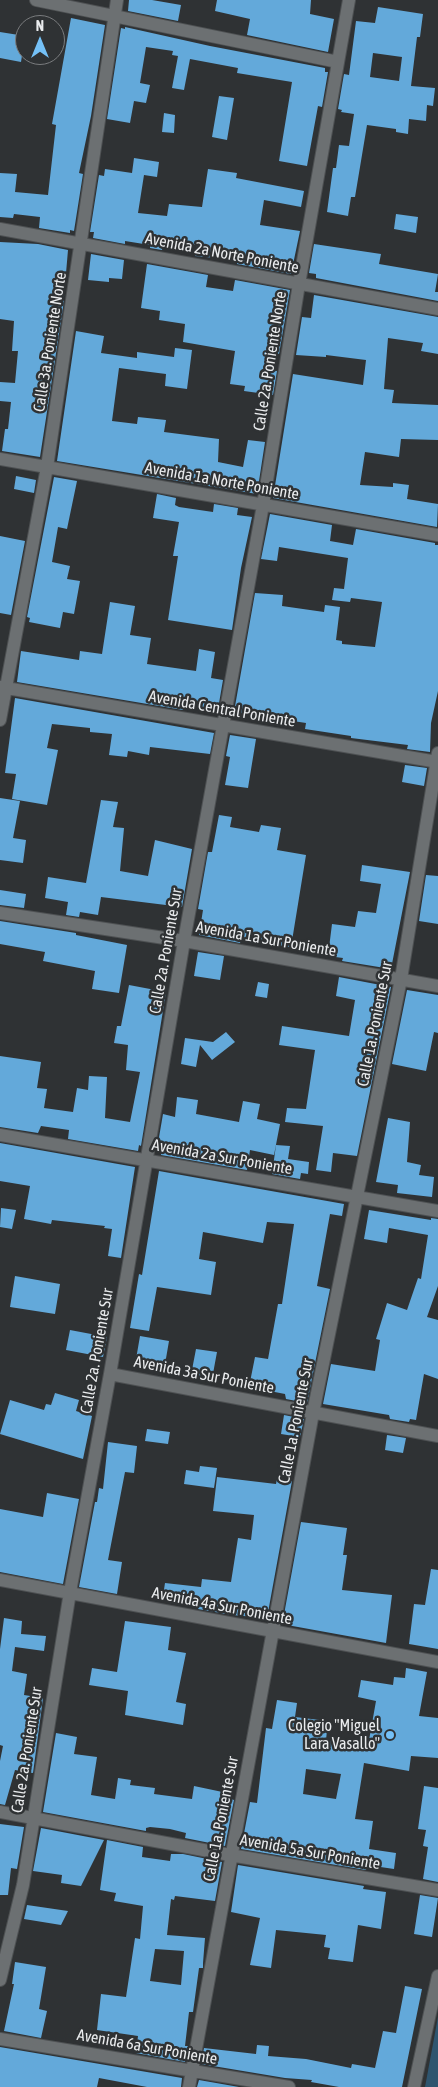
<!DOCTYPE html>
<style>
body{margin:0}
#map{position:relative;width:438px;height:2087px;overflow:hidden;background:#2f3234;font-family:"Asap Condensed",sans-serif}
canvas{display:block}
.north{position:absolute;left:15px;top:15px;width:50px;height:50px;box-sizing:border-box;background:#2f3234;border:1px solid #7a7c7e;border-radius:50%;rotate:0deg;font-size:14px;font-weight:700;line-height:20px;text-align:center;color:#eaecee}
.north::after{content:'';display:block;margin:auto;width:18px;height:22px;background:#74c0f6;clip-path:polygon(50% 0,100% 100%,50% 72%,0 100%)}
</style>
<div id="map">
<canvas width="438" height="2087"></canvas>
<div class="north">N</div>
</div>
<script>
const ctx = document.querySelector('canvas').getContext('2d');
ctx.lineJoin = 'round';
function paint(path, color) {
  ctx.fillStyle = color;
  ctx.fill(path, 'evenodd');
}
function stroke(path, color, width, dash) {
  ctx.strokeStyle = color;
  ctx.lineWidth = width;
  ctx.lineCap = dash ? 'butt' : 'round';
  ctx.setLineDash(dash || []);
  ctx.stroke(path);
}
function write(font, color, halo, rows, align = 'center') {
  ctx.font = font + ' "Asap Condensed",sans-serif';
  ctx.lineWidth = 5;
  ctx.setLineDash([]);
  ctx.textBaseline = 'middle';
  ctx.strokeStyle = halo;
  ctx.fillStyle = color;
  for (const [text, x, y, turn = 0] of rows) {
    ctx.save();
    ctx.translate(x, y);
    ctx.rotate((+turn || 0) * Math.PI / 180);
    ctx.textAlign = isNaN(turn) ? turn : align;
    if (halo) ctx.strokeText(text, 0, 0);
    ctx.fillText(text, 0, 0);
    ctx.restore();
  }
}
const green = new Path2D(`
 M438,2017V2087H425Z`);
const building = new Path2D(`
 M129,0H152L181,5L178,21L128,11Z
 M217,0H311L310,14L334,19L328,52L247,35L250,19L215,11Z
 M378,7L423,14L420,37H417L411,86L435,88L433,106L427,105L426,121L409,119L408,134L396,132V129L367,125L355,197H351L348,216L327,212L333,168H336L339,145L349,146L354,114L341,112L342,110L338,109L344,74L349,75L356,21L375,23ZM373,53L402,57L399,81L370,77Z
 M71,18L105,25L91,116L79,173L83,174L74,231L70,230V233L39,228L40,217L14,214L13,218L0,217V173L17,174L15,192L48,195L56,125L52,124Z
 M125,27L210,46L325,68V72H328L322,107L318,106L307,166L279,161L292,82L237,73L238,68L190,59L184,90L172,88L178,56L172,55L173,51L146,47L140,83L150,85L146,103L134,101L130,123L107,119L121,28L125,29Z
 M0,32L25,36L21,62L0,58Z
 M219,96L234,98L227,140L212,137Z
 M164,113L175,115L174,133L162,132Z
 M134,158L159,162L157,177L144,175L138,213L167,216L169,204L202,207L208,169L237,173L236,178L304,191L301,207L264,200L260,225L300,231L291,274L237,264V260L195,256L197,245L163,242L162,250L150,248V245L125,241V244L93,238L94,232H90L99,175L104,176L105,169L132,173Z
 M396,214L418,217L416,233L394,229Z
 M0,242L38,244L68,250L63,308L40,457L2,451L5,429H8L11,402L0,401V382L15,383L18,351H12L14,321L0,319Z
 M314,244L381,254L379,264L438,274L435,292H438V301L316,278V274L309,273Z
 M91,254L124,260L122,279L109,278V282L88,280Z
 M147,264L208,275L206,287L233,291L235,280L290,290L279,354L268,353L266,370L277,371L273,395L244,391L245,386L230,384L235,351L183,342L185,324L159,320L160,311L141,308Z
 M314,295L438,317V354L421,351L423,343L388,338L384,389L394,390L392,403L438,405V440L401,439L399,457L365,452L360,485L393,487V483L409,485L407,499L438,504L437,527L273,498L293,374L363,385L366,360L326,355V357L296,355L302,317L311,318Z
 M76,331L104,336L101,353L137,358V352L174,357L175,348L192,350L187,389L165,386L166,374L119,368L112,421L137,424L138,417L166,420L164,432L219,439L218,462L243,467L248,440L265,442L257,494L57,461Z
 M16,476L36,480L34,493L14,489Z
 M54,477L77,481L67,529L58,527L52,562L70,566L67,579L80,581L74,614L63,612L60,628L29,622L30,618L27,617Z
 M157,494L176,498L175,505L179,507L213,512L214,504L238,508L237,515L252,517L241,568L232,630L168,620L178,556H173L179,522L153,518Z
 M270,514L332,525L330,541L353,545L356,529L435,543V545H438V691L431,723L430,752L407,749L408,745L351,738V736L305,729L306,723L234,712L255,593L283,595L282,606L324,612L325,605L340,607L336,640L342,641V644L375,647L382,602L351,598L350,602L332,600L334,588L344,589L348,558L279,547L277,561L261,559Z
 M0,536L25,541L11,615L0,613Z
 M110,602L135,606L130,635L151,638L147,664L196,671L199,649L215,652L211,678L223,680L218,709L184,704L183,710L17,682L21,651L79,660L80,651L102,654Z
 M15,698L214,733L210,754L150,747L149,755L128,751L127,757L109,755L112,734L90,732V728L52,724L47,748L58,750L47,805L12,799L16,774L5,773Z
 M230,735L256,739L248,788L225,785L230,757L226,756Z
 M405,765L427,768L424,786L402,782Z
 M0,798L20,801L13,838L26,840L23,863L0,860Z
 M101,800L118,802L113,827L124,828L120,871L148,876L155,840L192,849L182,907L101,897L98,915L80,912L79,917L66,915L68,902L45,898L48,877L86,883Z
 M219,815L232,817L230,827L259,832L261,825L281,828L277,850L306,855L291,947L241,940L240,943L199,935L203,910L198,909L208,852H212Z
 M362,865L410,872L391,969L342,961L343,958L328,956L332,924L355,927L358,911L376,913L381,884L360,881Z
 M426,875L438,876V924L419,921Z
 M0,890L26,894L24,908L0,905Z
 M0,921L76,933V935L127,945L119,993L92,989L95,971L43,961L45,952L0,944Z
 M198,952L224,956L220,980L194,976Z
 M339,977L391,987L357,1156L333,1153L331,1172L316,1170L323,1126L285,1122L287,1108L306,1109L315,1050L279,1045L282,1026L349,1036L355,1000L336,996Z
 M258,982L269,984L267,998L255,996Z
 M129,985L166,992L141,1146L139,1145L138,1151L68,1139L69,1130L41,1126L38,1133L0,1127V1056L41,1062L37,1088L47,1089L44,1108L73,1112L77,1088L88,1090L89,1076L107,1077L105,1118L130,1122L140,1072L126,1070L128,1045L114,1043L117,1026H121Z
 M407,990L438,995V1033L434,1032L426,1071L392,1064Z
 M226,1032L235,1042L212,1060L200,1045L196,1067L181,1064L185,1038L213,1042Z
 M177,1097L198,1100L196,1114L239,1122L243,1101L260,1104L257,1119L280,1124L274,1155L250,1150L247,1170L161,1155L162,1150L157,1149L163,1114L175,1117Z
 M388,1118L410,1122L407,1162L421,1165L419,1175L434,1177L432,1197L397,1193L398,1185L376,1182Z
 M0,1143L135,1167L121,1258L108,1256L112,1229L104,1228L105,1226L52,1220L51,1224L24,1219L30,1186L0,1181Z
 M276,1145L290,1146L288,1159L309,1162L308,1174L301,1173L300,1179L272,1174Z
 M159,1171L344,1204L342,1216L330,1214L317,1286L330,1289L307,1403L286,1399L285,1394L249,1387L255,1357L268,1359L278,1304H282L294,1224L267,1222L263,1243L203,1232L199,1259L216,1262L211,1295L157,1287L149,1331L130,1328L139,1274L142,1275Z
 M1,1208L16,1210L12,1229L0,1227Z
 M369,1210L431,1220V1218L438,1219V1286L427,1317L438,1320V1379L424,1374L416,1420L410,1419L409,1422L390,1419L389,1415L323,1404L331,1364L375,1371L380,1340L376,1339L387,1303L407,1310L418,1278L421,1279L428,1235L389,1228L387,1243L364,1239Z
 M15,1276L60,1284L55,1314L10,1307Z
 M70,1330L107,1337L103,1357L66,1350Z
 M140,1336L169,1341L164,1370L135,1365Z
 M196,1349L217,1352L212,1379L191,1375Z
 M55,1393L79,1400L76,1411L92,1416L83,1459L0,1434L10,1400L44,1410L46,1404L51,1405Z
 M284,1415L304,1419L300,1437L281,1434Z
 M147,1429L170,1432L168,1444L145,1441Z
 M387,1435L406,1438L403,1453L385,1450Z
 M108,1442L137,1446L134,1473L125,1472L108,1560L122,1562L117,1594L79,1587L95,1502H97L99,1488L103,1489Z
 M200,1466L217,1468L214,1488L184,1484L186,1470L199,1472Z
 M217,1477L276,1484L277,1479L292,1481L267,1618L232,1615L198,1609L199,1605L174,1602L175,1597L163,1596L165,1583L201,1587L202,1579L231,1582L238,1538L251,1540L254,1515L213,1511Z
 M47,1493L79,1499L63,1584L0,1572V1509L43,1517Z
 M301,1522L347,1528L343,1555H347L342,1590L392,1595L386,1643L287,1625L288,1621L283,1620Z
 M431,1569L438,1570V1649L409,1644L414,1604L425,1605Z
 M4,1618L22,1621L21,1634L46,1636L44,1651L15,1647L12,1671L27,1674L24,1695L43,1698L33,1773L15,1770L5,1805L0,1804V1761L3,1746L0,1745V1649Z
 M125,1621L171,1627L168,1650L186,1653L176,1702L186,1704L183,1725L125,1715L128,1691L89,1685L92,1668L117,1672Z
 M406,1668L427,1672L419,1716L438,1718V1758L411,1756L409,1771L364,1763L355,1819L373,1821L369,1849L396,1853L394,1869L367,1865L366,1870L241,1849L250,1802L257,1803L266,1728L272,1729L277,1700L297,1703L295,1717L328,1721L326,1740L368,1746L376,1701L358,1697L361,1680L393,1685L394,1677L405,1678ZM306,1769L341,1774L336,1799L303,1794Z
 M56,1733L77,1737L74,1754L97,1757L91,1795L115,1799L118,1778L131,1780L130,1785L155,1788L154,1794L192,1799L194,1786L232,1794L231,1799L234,1800L225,1846L185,1838L186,1833L170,1829L150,1827L146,1828V1831L43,1812Z
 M424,1786L438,1788V1882L423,1879L428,1847L423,1846L426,1830L418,1829Z
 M0,1824L24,1827L17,1869L11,1868L8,1895H0Z
 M41,1828L104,1840L81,1886L61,1883L62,1875L33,1871Z
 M107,1840L143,1847L142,1857L170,1861L171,1854H183L222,1862L215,1901L175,1896L174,1900L171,1899L167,1935L205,1938L203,1963V1968H199L193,2012H189L185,2046H188L185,2062L136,2053L138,2036L97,2030L101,1994L126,1997L135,1938L140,1939L143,1906L114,1901L116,1893L100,1890ZM155,1949L184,1951L181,1985L150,1981Z
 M238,1865L364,1886L363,1889L386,1892L381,1929L358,1925L353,1962L328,1959L330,1948L324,1947L326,1935L276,1930L271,1968L250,1965L260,1918L231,1912Z
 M420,1895L438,1898L432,1937L414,1934Z
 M27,1905L68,1911L61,1925L24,1919Z
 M15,1962L46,1967L39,2009L47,2011L41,2038L4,2031L14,1984H12Z
 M405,1986L422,1989L402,2087H339L311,2082L312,2080L285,2078L201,2064L204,2048L256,2054L257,2045L269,2046L268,2056L306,2059L351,2068L352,2064L375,2068L383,2031L396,2033Z
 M0,2047L182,2078L181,2087H147L99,2078L97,2087H0Z
 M199,2080L239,2087H197Z`);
const minor = new Path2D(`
 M36,0L338,62
 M0,229L438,309
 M0,459L438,535
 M0,687L438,762
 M0,720L47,467L117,0
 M0,913L184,941L438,986
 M0,1135L438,1211
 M110,1374L438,1436
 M0,1580L438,1662
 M0,1812L230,1855L438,1890
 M0,1980L23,1885L70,1592L110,1374L184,941L263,505L299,284L349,0
 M0,2039L289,2087
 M189,2087L313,1413L401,979L438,753`);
const tertiary = new Path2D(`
 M414,2087L438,1976`);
const markers = [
 [390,1735,5,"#74c0f6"]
];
const streetNames = [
 ["Avenida 2a Norte Poniente",222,253,11],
 ["Calle 3a. Poniente Norte",50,342,-81],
 ["Calle 2a. Poniente Norte",270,361,-81],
 ["Avenida 1a Norte Poniente",222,481,10],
 ["Avenida Central Poniente",222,709,10],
 ["Avenida 1a Sur Poniente",266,939,10],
 ["Calle 2a. Poniente Sur",166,951,-80],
 ["Calle 1a. Poniente Sur",375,1024,-79],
 ["Avenida 2a Sur Poniente",222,1157,10],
 ["Calle 2a. Poniente Sur",97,1351,-80],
 ["Avenida 3a Sur Poniente",204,1375,11],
 ["Calle 1a. Poniente Sur",296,1421,-79],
 ["Avenida 4a Sur Poniente",222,1606,11],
 ["Calle 2a. Poniente Sur",27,1750,-81],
 ["Calle 1a. Poniente Sur",221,1819,-79],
 ["Avenida 5a Sur Poniente",310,1852,10],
 ["Avenida 6a Sur Poniente",147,2047,10]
];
const poiNames = [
 ["Colegio \"Miguel",380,1726],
 ["Lara Vasallo\"",380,1744]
];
paint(green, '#2e556f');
paint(building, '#63a9da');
stroke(minor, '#4e5153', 14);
stroke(tertiary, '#4e5153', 14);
stroke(minor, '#6c7072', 12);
stroke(tertiary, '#6c7072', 12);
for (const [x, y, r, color] of markers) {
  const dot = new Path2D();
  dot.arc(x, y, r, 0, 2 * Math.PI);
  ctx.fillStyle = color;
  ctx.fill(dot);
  stroke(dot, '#2f3234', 2);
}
write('16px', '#eaecee', '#2f3234', streetNames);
write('16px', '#eaecee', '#2f3234', poiNames, 'right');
</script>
